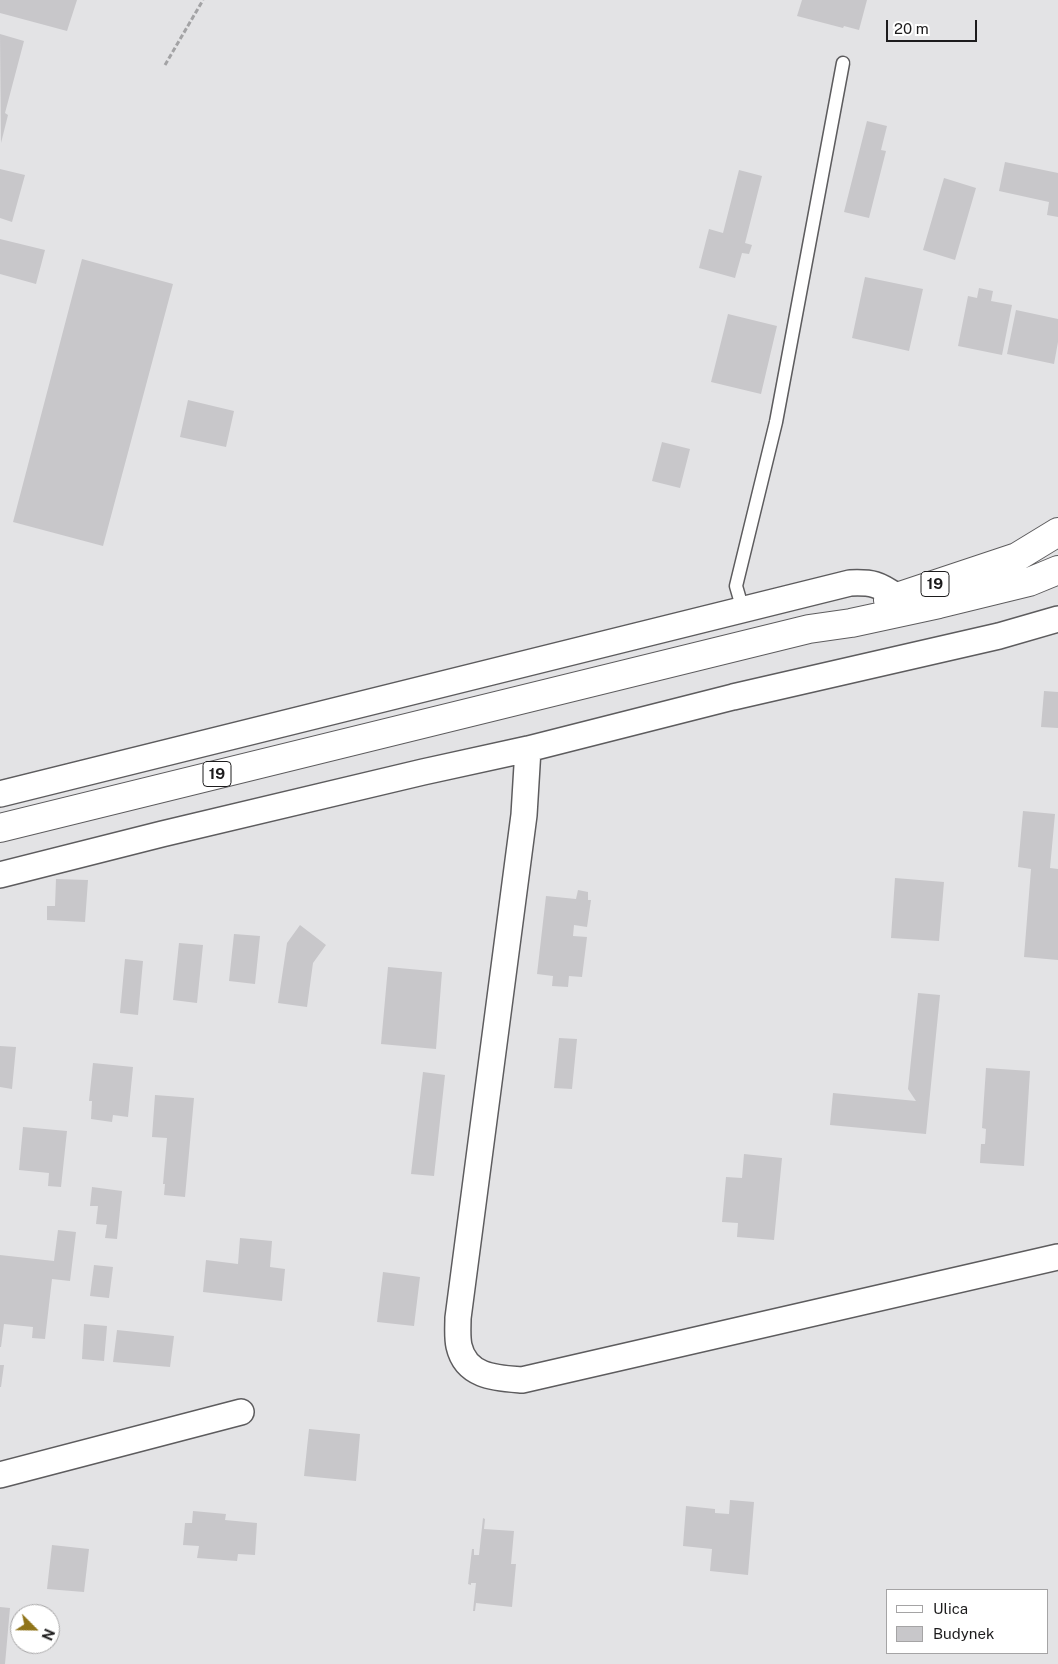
<!DOCTYPE html>
<style>
body{margin:0}
#map{position:relative;width:1058px;height:1664px;overflow:hidden;background:#e3e3e5;font-family:"Public Sans",sans-serif}
canvas{display:block}
.legend{position:absolute;left:886px;top:1589px;width:162px;height:65px;box-sizing:border-box;background:#fff;border:1px solid #a5a4a5;margin:0;padding:6px 9px;list-style:none;font-size:15px;color:#1d1c1d}
.legend li{display:flex;align-items:center;gap:10px;height:25px}
.legend b{width:25px;border:1px solid #a5a4a5}
.north{position:absolute;left:10px;top:1604px;width:50px;height:50px;box-sizing:border-box;background:#fff;border:1px solid #a5a4a5;border-radius:50%;rotate:113deg;font-size:14px;font-weight:700;line-height:20px;text-align:center;color:#1d1c1d}
.north::after{content:'';display:block;margin:auto;width:18px;height:22px;background:#907419;clip-path:polygon(50% 0,100% 100%,50% 72%,0 100%)}
.scale{position:absolute;left:886px;top:20px;width:91px;height:22px;box-sizing:border-box;border:2px solid #1d1c1d;border-top:0;padding-left:6px;font-size:15px;line-height:18px;white-space:nowrap;color:#1d1c1d;-webkit-text-stroke:4px #fff;paint-order:stroke}
</style>
<div id="map">
<canvas width="1058" height="1664"></canvas>
<ul class="legend">
<li><b style="height:6px;background:#fff"></b>Ulica</li>
<li><b style="height:14px;background:#c8c7ca"></b>Budynek</li>
</ul>
<div class="north">N</div>
<div class="scale">20 m</div>
</div>
<script>
const ctx = document.querySelector('canvas').getContext('2d');
ctx.lineJoin = 'round';
function paint(path, color) {
  ctx.fillStyle = color;
  ctx.fill(path, 'evenodd');
}
function stroke(path, color, width, dash) {
  ctx.strokeStyle = color;
  ctx.lineWidth = width;
  ctx.lineCap = dash ? 'butt' : 'round';
  ctx.setLineDash(dash || []);
  ctx.stroke(path);
}
function write(font, color, halo, rows, align = 'center') {
  ctx.font = font + ' "Public Sans",sans-serif';
  ctx.lineWidth = 4;
  ctx.setLineDash([]);
  ctx.textBaseline = 'middle';
  ctx.strokeStyle = halo;
  ctx.fillStyle = color;
  for (const [text, x, y, turn = 0] of rows) {
    ctx.save();
    ctx.translate(x, y);
    ctx.rotate((+turn || 0) * Math.PI / 180);
    ctx.textAlign = isNaN(turn) ? turn : align;
    if (halo) ctx.strokeText(text, 0, 0);
    ctx.fillText(text, 0, 0);
    ctx.restore();
  }
}
const building = new Path2D(`
 M0,0H77L67,31L0,13Z
 M802,0H867L859,30L844,26L843,28L797,16Z
 M0,34L24,41L5,113L8,115L1,143Z
 M867,121L887,126L881,150L886,151L869,218L844,212Z
 M1005,162L1058,173V217L1047,215L1049,202L999,191Z
 M0,169L25,175L12,222L0,218Z
 M739,170L762,176L745,243L752,245L749,254L742,253L735,278L699,268L709,229L723,233Z
 M944,178L976,188L955,260L923,250Z
 M0,239L45,250L36,284L0,274Z
 M82,259L173,284L103,546L13,522Z
 M865,277L923,289L909,351L852,338Z
 M979,288L993,291L991,301L1012,305L1002,355L958,346L968,296L977,298Z
 M1016,310L1058,319V342L1054,364L1007,354Z
 M728,314L777,326L761,394L711,382Z
 M188,400L234,411L226,447L180,437Z
 M662,442L690,449L680,488L652,481Z
 M1044,691L1058,692V728L1041,727Z
 M1023,811L1055,814L1050,868L1058,869V960L1024,957L1031,869L1018,867Z
 M895,878L944,882L939,941L891,938Z
 M56,879L88,880L85,922L47,920V906H55Z
 M578,890L588,892V900H591L587,927L574,925L573,936L587,937L582,977L569,976L568,987L552,986L553,976L537,974L546,896L576,899Z
 M300,925L326,945L313,963L307,1007L278,1003L287,943Z
 M234,934L260,936L255,984L229,981Z
 M179,943L203,945L197,1003L173,1000Z
 M125,959L143,961L138,1015L120,1013Z
 M388,967L442,972L436,1049L381,1044Z
 M918,993L940,995L926,1134L830,1125L833,1093L916,1101L908,1089Z
 M559,1038L577,1039L572,1089L554,1088Z
 M0,1046L16,1047L12,1089L0,1087Z
 M93,1063L133,1067L128,1117L113,1115L112,1122L91,1119L92,1101H89Z
 M986,1068L1030,1071L1024,1166L980,1163L981,1144H985L986,1129L982,1128Z
 M423,1072L445,1075L434,1176L411,1174Z
 M155,1095L194,1098L185,1197L164,1195L165,1184H163L167,1138L152,1137Z
 M23,1127L67,1131L61,1187L48,1186L49,1173L19,1170Z
 M744,1154L782,1158L774,1240L737,1237L738,1223L722,1222L726,1177L742,1178Z
 M92,1187L122,1191L117,1239L105,1238L107,1225L96,1224L98,1206H90Z
 M58,1230L76,1232L70,1281L52,1279L45,1339L32,1338L33,1327L4,1324L1,1347H0V1255L54,1261Z
 M240,1238L272,1241L270,1267L285,1269L282,1301L203,1292L206,1260L238,1264Z
 M94,1265L113,1267L109,1298L90,1296Z
 M383,1272L420,1277L414,1326L377,1322Z
 M84,1324L107,1326L104,1361L82,1359Z
 M117,1330L174,1336L170,1367L113,1362Z
 M0,1365H4L1,1387H0Z
 M309,1429L360,1434L356,1481L304,1476Z
 M730,1500L754,1502L748,1575L710,1571L712,1549L683,1546L686,1506L715,1509V1513L729,1514Z
 M193,1511L226,1514L225,1520L257,1523L255,1555L238,1554L237,1561L197,1558L199,1546L183,1545L185,1523H192Z
 M483,1518L485,1519L484,1529L514,1531L511,1564H516L512,1607L476,1603L475,1611H473L476,1583H471V1585L468,1584L472,1549H474V1555H479Z
 M52,1545L89,1549L84,1592L47,1589Z
 M0,1607L10,1608L5,1664H0Z`);
const path = new Path2D(`
 M165,65L203,0`);
const service = new Path2D(`
 M743,610L736,586L776,422L843,63`);
const minor = new Path2D(`
 M528,749L524,815L458,1318C458,1327 457,1337 459,1346C466,1377 496,1378 522,1380L1058,1257
 M0,794L850,583C872,582 879,584 897,597
 M0,875L162,834L423,772L528,749L733,697L999,636L1058,619
 M0,1475L241,1412`);
const trunk = new Path2D(`
 M888,600L1017,557L1058,532
 M0,828L809,629L851,623L939,604L1029,582L1058,570`);
const shields = [
 [935,584,28],
 [217,774,28]
];
const shieldNames = [
 ["19",935,584],
 ["19",217,774]
];
paint(building, '#c8c7ca');
stroke(service, '#5d5c5e', 15);
stroke(minor, '#5d5c5e', 28);
stroke(trunk, '#5d5c5e', 30);
stroke(path, '#a3a3a5', 3, [5, 2.5]);
stroke(service, '#fff', 12);
stroke(minor, '#fff', 25);
stroke(trunk, '#fff', 28);
for (const [x, y, w] of shields) {
  const box = new Path2D();
  box.roundRect(x - w / 2, y - 12.5, w, 25, 4);
  ctx.fillStyle = '#fff';
  ctx.fill(box);
  stroke(box, '#1d1c1d', 1);
}
write('bold 15px', '#1d1c1d', null, shieldNames);
</script>
